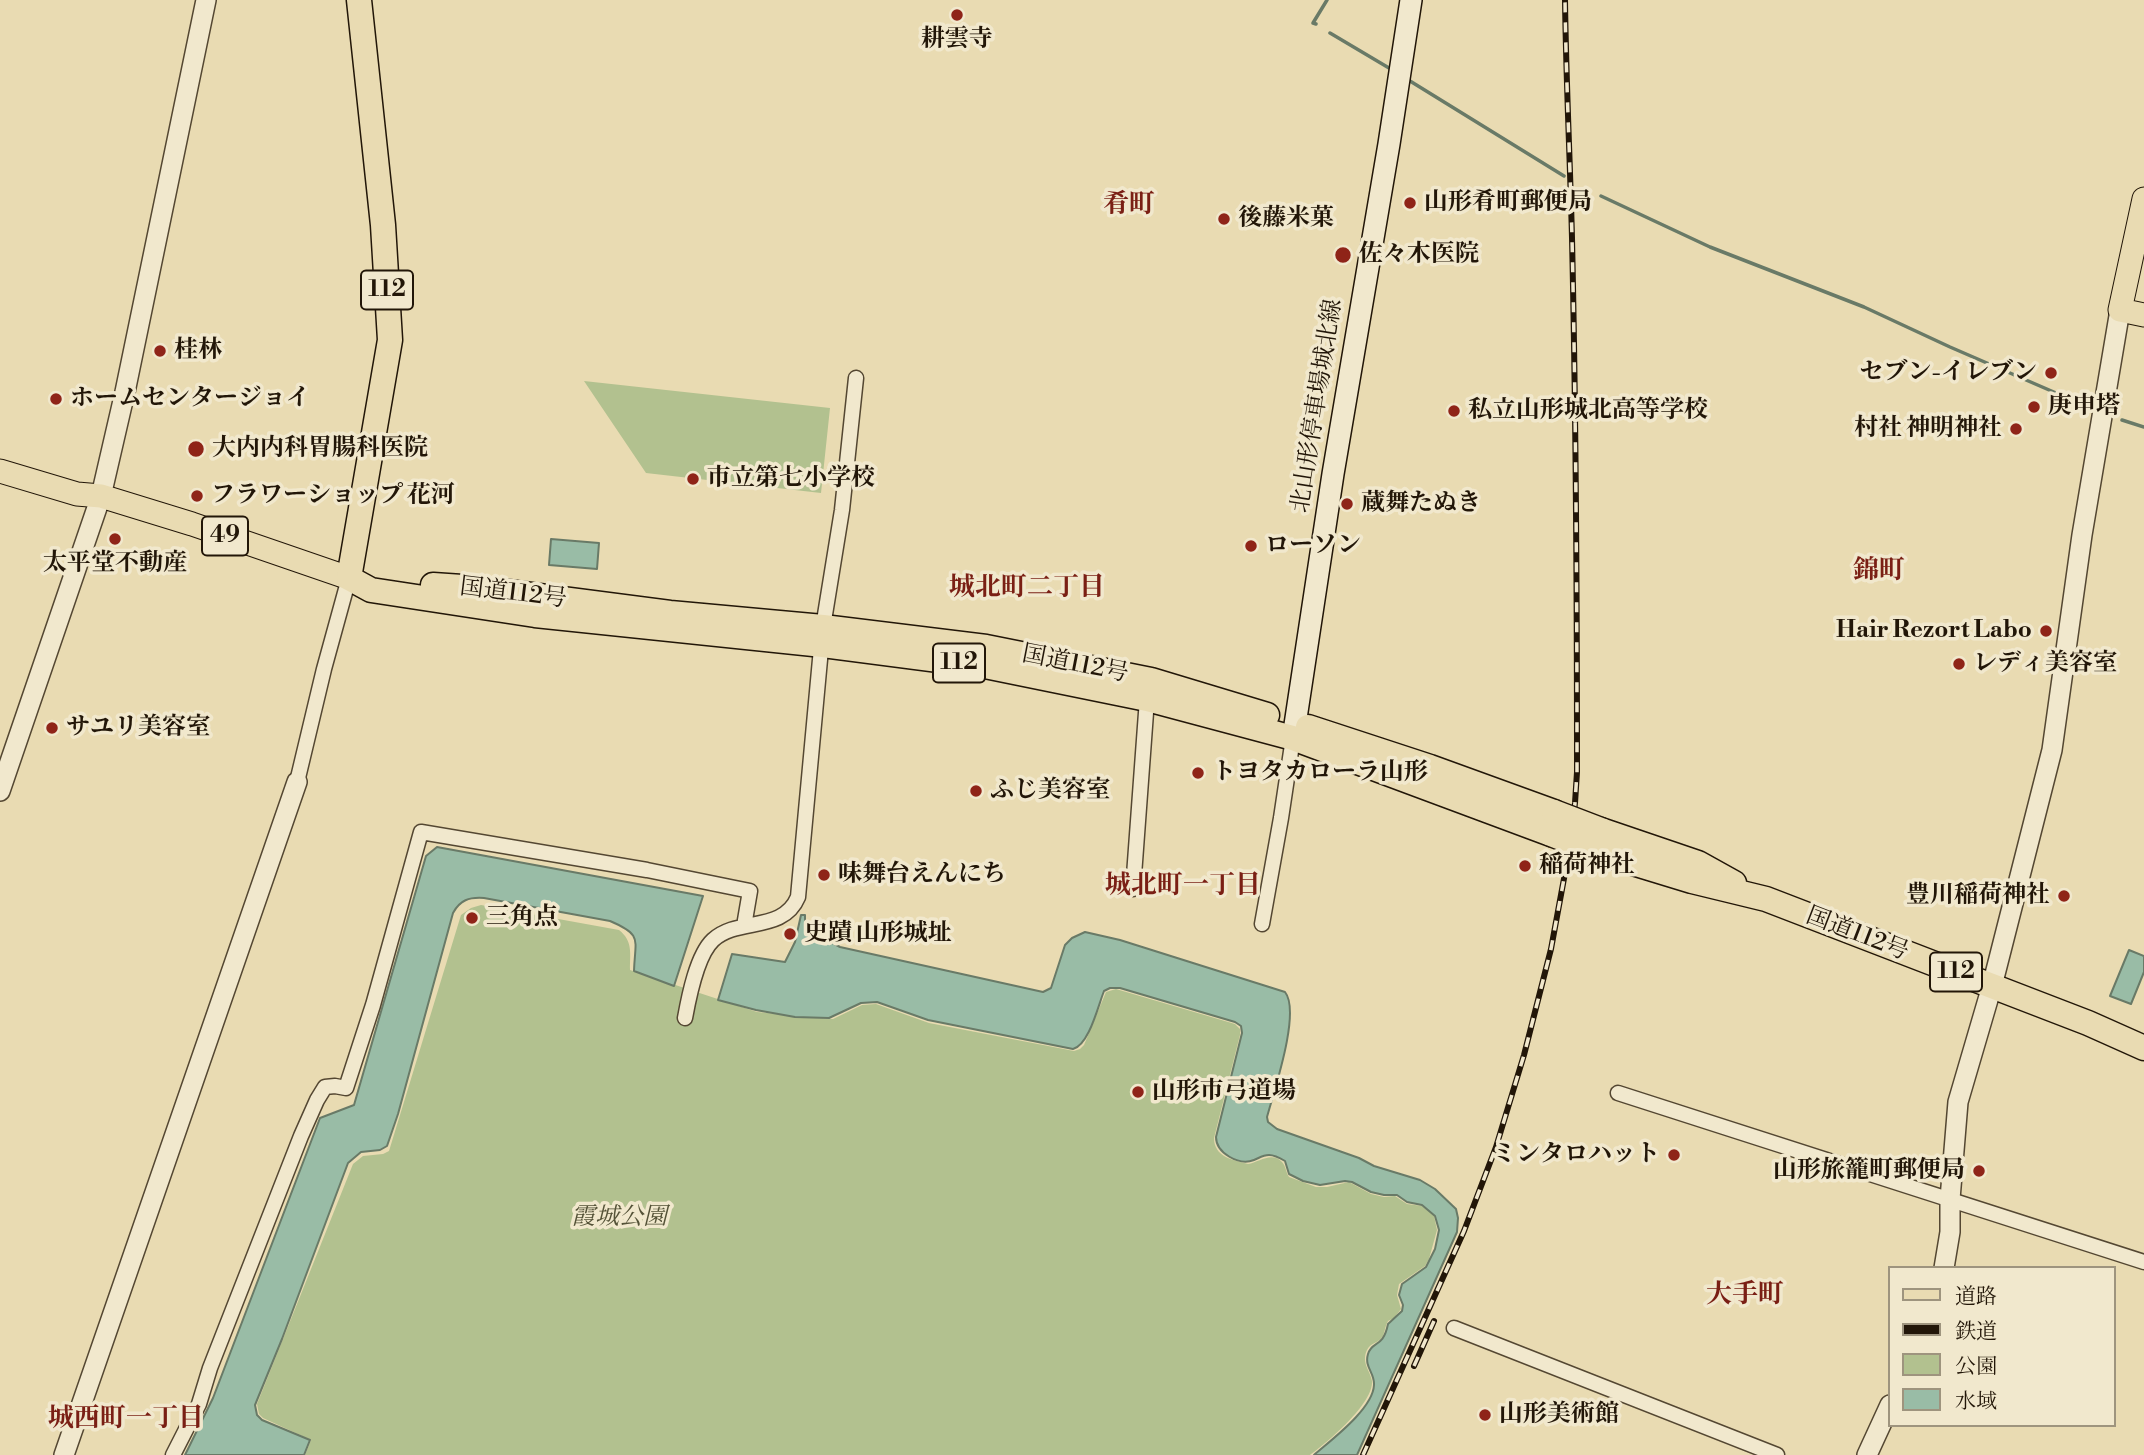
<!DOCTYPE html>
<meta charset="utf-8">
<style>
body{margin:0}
#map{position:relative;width:2144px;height:1455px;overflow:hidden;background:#e9dbb2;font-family:"Libre Bodoni","Noto Serif JP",serif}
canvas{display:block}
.legend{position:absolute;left:1888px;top:1266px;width:228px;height:161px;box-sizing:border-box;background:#f1e8cd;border:2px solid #9e947e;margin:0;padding:9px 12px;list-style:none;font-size:21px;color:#221608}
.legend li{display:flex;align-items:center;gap:14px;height:35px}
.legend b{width:35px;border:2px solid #9e947e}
</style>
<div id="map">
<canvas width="2144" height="1455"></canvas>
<ul class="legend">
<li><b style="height:9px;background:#e9dbb2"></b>道路</li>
<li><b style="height:9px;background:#221608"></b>鉄道</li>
<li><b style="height:19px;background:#b2c18f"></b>公園</li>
<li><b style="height:19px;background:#99bca6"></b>水域</li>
</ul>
</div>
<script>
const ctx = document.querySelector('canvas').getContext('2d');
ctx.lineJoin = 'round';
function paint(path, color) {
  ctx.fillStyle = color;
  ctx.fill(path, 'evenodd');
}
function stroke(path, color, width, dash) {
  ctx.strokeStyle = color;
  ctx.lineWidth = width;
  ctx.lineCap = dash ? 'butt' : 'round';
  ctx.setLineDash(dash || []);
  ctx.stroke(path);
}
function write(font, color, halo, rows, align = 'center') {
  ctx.font = font + ' "Libre Bodoni","Noto Serif JP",serif';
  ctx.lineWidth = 7;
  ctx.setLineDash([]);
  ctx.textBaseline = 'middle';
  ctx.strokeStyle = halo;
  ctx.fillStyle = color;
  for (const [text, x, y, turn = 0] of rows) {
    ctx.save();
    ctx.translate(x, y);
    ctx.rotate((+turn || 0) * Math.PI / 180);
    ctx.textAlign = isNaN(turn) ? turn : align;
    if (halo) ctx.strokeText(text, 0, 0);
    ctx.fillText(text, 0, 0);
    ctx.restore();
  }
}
const green = new Path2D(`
 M584,381L830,408L821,493L646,473Z
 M481,905L619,930C633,941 630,953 630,970L757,1012L833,1019L862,1005L876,1004L929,1023L1074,1051L1080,1049L1084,1045L1106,992L1116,989L1235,1024L1240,1029V1035L1214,1138C1214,1157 1233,1160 1248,1164C1259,1162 1272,1151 1282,1162C1286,1166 1286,1173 1289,1177L1316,1187H1327L1349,1182L1371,1194L1384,1197L1395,1196L1407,1204L1422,1206L1429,1211L1434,1216L1437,1230L1429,1259L1425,1266L1399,1284L1397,1295L1401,1309L1394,1318L1388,1321C1385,1326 1385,1331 1383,1336C1379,1343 1370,1343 1367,1350C1361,1363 1370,1370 1372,1381C1374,1403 1327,1443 1310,1455H305L311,1440L263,1418L259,1414L257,1404L353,1164L363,1156L383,1154L389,1151L461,915L471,908Z`);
const water = new Path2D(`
 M551,539L599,543L597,569L549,565Z
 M437,847L703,896L674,986L634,971C635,939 643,935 610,921L484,898C469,897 460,900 453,913L398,1114L387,1146L380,1150L361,1152L348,1163L282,1339L255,1405L257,1415L262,1420L310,1440L304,1455H185L213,1398L320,1118L354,1105L426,856Z
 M801,915H805V924L815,927L823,938L840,947L1043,992L1051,988L1065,945L1072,938L1085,932L1120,940L1285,992C1301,1012 1274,1091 1267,1117L1268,1122L1277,1129L1359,1158L1374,1166L1420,1180L1435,1189L1456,1209L1458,1218L1457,1232L1357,1455H1314C1331,1440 1373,1409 1374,1385C1375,1373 1364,1367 1368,1354C1372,1340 1383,1349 1388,1324L1402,1311L1403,1305L1399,1295L1402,1284L1426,1267L1435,1249L1439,1230L1435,1216L1422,1205L1407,1202L1397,1195H1384L1371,1192L1352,1182L1345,1181L1320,1185L1303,1181L1289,1174L1285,1161C1280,1158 1275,1155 1269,1155C1263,1155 1259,1158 1254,1160C1239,1166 1216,1153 1216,1137L1242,1033L1241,1026L1235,1022L1120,988H1110L1104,991C1098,1006 1089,1045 1073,1049L928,1020L877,1002L861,1003L829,1018L795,1017L756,1010L718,1000L732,954L785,962L795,942Z
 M2129,950L2144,956V972L2131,1004L2110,996Z`);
const stream = new Path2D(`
 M1316,24L1313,23L1327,0
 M1330,33L1389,68
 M1410,81L1564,176
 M1579,189L1583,191
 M1601,196L1710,247L1864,307L1950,347L2086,406
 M2122,420L2144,427`);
const minor = new Path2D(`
 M297,782L324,669L349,578
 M1133,889L1147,699
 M1262,924L1281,818L1293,738
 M685,1018C689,996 697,955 713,940C738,917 783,933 798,897L823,627L842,510L856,378
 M1618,1093L2144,1262
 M1454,1328L1777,1455
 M173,1455L199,1404L210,1368L301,1136L317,1100L325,1087L335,1086L346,1088L373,1005L421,832L647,870L750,891L744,926`);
const tertiary = new Path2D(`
 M0,791L101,496L125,392L206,0
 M1944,1268L1950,1232V1199L1958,1102L1992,986L2052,750L2082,535L2120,310
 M64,1455L297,782
 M1867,1455L1890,1405`);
const secondary = new Path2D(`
 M1293,738L1333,474L1389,144L1411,0`);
const primary = new Path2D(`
 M2144,199L2120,310L2144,315
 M0,471L77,494L101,496L192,524L349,578`);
const trunk = new Path2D(`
 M349,578L371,590L535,615L823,645L985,666L1147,699L1293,738L1551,834
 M349,578L390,340L383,225L359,0
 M433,585L477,588L670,613L823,627L986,647L1151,680L1267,715
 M1308,727L1430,767L1554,812
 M1601,830L1698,863L1734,883
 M1597,852L1692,881L1766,899L2088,1023L2144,1048`);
const rail = new Path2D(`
 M1414,1366L1434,1321
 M1363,1455L1464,1231L1496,1147L1524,1055L1551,949L1570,846L1575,803L1577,772C1577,594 1576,416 1572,238C1570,159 1566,79 1565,0`);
const trunkBridge = new Path2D(`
 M1554,812L1601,830
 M1551,834L1597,852`);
const markers = [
 [957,15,7,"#8f2418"],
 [1410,203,7,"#8f2418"],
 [1224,219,7,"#8f2418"],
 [1343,255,9,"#8f2418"],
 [160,351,7,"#8f2418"],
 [2051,373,7,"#8f2418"],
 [56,399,7,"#8f2418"],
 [2034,407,7,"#8f2418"],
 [1454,411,7,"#8f2418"],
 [2016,429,7,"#8f2418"],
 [196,449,9,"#8f2418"],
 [693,479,7,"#8f2418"],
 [197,496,7,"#8f2418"],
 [1347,504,7,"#8f2418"],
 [115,539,7,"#8f2418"],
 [1251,546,7,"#8f2418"],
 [2046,631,7,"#8f2418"],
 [1959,664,7,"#8f2418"],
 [52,728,7,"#8f2418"],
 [1198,773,7,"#8f2418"],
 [976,791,7,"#8f2418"],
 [1525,866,7,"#8f2418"],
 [824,875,7,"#8f2418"],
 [2064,896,7,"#8f2418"],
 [472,918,7,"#8f2418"],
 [790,934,7,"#8f2418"],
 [1138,1092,7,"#8f2418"],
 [1674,1155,7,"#8f2418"],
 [1979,1171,7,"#8f2418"],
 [1485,1415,7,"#8f2418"]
];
const shields = [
 [387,290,52],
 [225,536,46],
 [959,663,52],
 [1956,972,52]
];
const shieldNames = [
 ["112",387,290],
 ["49",225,536],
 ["112",959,663],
 ["112",1956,972]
];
const poiNames = [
 ["耕雲寺",957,40,"center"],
 ["山形肴町郵便局",1424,203],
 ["後藤米菓",1238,219],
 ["佐々木医院",1359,255],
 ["桂林",174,351],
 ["セブン-イレブン",2037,373,"right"],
 ["ホームセンタージョイ",70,399],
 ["庚申塔",2048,407],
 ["私立山形城北高等学校",1468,411],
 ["村社 神明神社",2002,429,"right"],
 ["大内内科胃腸科医院",212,449],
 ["市立第七小学校",707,479],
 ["フラワーショップ 花河",211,496],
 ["蔵舞たぬき",1361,504],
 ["ローソン",1265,546],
 ["太平堂不動産",115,564,"center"],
 ["Hair Rezort Labo",2032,631,"right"],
 ["レディ美容室",1973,664],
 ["サユリ美容室",66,728],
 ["トヨタカローラ山形",1212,773],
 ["ふじ美容室",990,791],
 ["稲荷神社",1539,866],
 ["味舞台えんにち",838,875],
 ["豊川稲荷神社",2050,896,"right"],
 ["三角点",486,918],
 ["史蹟 山形城址",804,934],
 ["山形市弓道場",1152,1092],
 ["ミンタロハット",1660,1155,"right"],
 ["山形旅籠町郵便局",1965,1171,"right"],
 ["山形美術館",1499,1415]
];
const streetNames = [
 ["北山形停車場城北線",1318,406,-81],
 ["国道112号",513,594,7],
 ["国道112号",1075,665,11],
 ["国道112号",1857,935,21]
];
const parkNames = [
 ["霞城公園",619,1218]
];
const neighbourhoodNames = [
 ["肴町",1129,206],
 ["錦町",1879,572],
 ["城北町二丁目",1027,589],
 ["城北町一丁目",1183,887],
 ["大手町",1745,1296],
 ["城西町一丁目",126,1420]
];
paint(green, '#b2c18f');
paint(water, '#99bca6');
stroke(water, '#697a67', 2);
stroke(stream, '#697a67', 3.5);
stroke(minor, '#544732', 17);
stroke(tertiary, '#544732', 22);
stroke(secondary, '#221608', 24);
stroke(primary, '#221608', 25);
stroke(trunk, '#221608', 27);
stroke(minor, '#f1e8cd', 14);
stroke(tertiary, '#f1e8cd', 19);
stroke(secondary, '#f1e8cd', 21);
stroke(primary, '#e9dbb2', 23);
stroke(trunk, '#e9dbb2', 24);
stroke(rail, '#221608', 6);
stroke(rail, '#f1e8cd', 3.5, [10]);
stroke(trunkBridge, '#221608', 27, []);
stroke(trunkBridge, '#e9dbb2', 24);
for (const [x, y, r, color] of markers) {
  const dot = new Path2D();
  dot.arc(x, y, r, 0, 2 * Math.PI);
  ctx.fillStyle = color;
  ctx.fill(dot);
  stroke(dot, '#f1e8cd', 2.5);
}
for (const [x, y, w] of shields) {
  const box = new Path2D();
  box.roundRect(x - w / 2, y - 19.5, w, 39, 5);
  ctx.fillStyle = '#f1e8cd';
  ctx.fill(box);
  stroke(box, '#221608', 2);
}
write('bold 23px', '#221608', null, shieldNames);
write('bold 24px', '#221608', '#f1e8cd', poiNames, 'left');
write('24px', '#221608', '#f1e8cd', streetNames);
write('italic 24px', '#545237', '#f1e8cd', parkNames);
write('bold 26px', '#7a1f14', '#f1e8cd', neighbourhoodNames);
</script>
